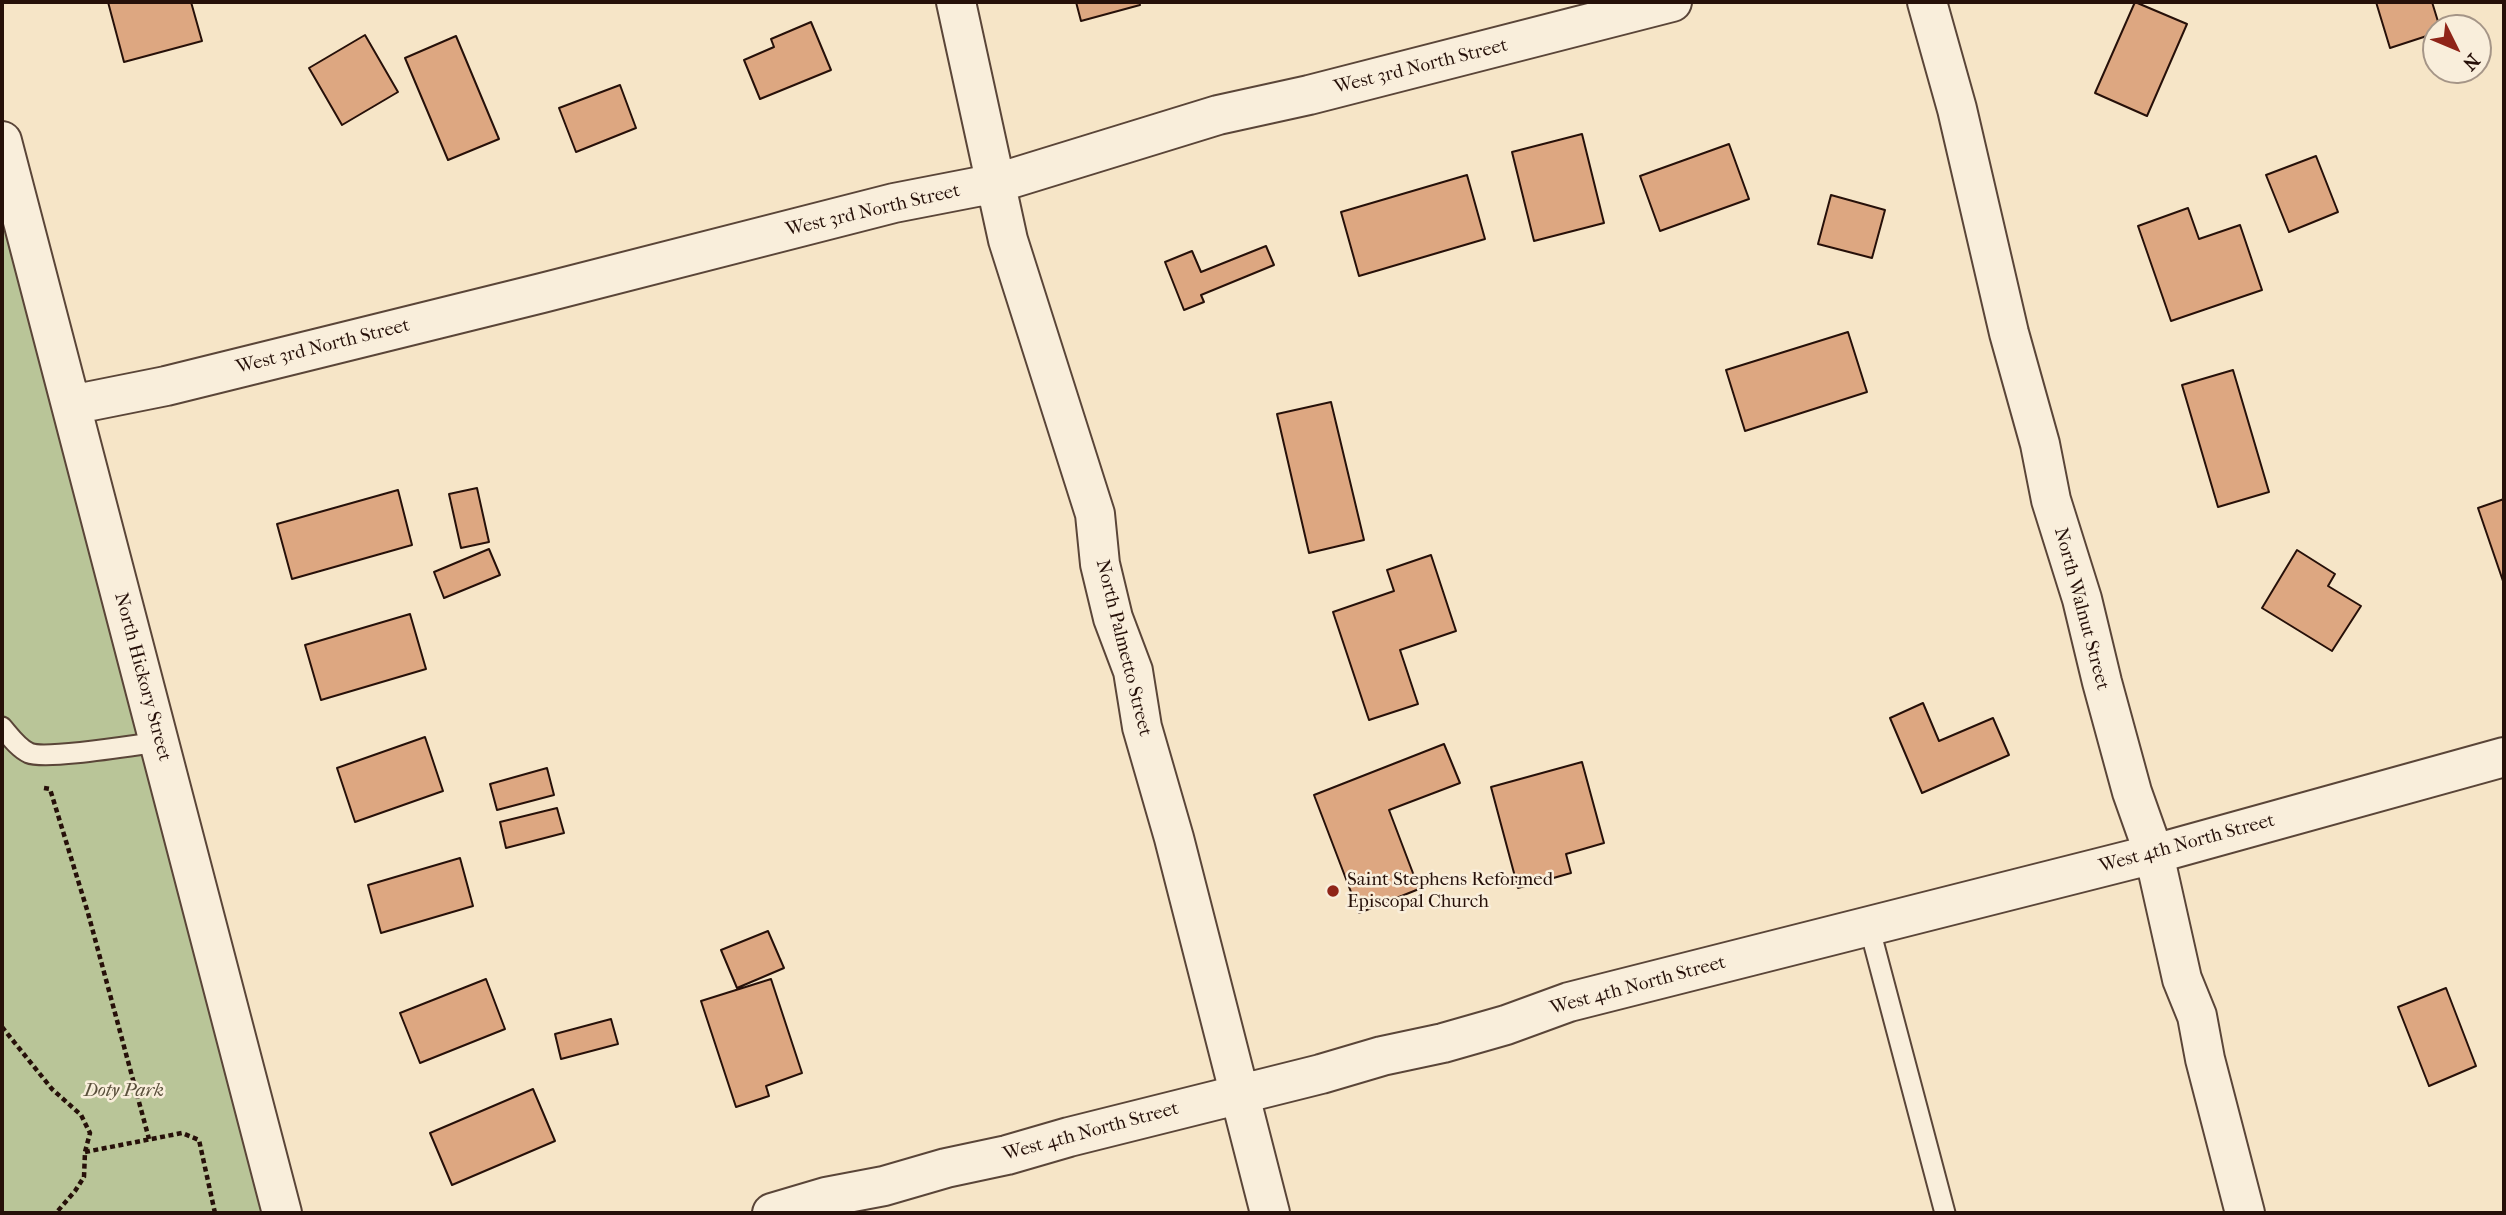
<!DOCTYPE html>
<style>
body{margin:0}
#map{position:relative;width:2506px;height:1215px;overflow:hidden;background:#f6e5c7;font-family:"IM FELL French Canon",serif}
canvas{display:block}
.frame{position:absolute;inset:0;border:4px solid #261009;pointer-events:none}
.north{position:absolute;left:2422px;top:14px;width:70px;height:70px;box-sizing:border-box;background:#f9eedb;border:2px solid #a59587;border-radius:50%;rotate:133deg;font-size:19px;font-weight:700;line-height:28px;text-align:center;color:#261009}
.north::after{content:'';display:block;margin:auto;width:24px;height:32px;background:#8f2418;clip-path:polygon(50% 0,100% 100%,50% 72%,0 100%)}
</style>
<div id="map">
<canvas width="2506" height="1215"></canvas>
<div class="frame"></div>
<div class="north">N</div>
</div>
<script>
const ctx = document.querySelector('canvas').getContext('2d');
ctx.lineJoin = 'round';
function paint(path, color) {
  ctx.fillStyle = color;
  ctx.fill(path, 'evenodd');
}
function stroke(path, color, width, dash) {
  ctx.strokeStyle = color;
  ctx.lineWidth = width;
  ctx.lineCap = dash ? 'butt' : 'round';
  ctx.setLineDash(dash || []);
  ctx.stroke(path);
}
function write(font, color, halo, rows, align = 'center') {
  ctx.font = font + ' "IM FELL French Canon",serif';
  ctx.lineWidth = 5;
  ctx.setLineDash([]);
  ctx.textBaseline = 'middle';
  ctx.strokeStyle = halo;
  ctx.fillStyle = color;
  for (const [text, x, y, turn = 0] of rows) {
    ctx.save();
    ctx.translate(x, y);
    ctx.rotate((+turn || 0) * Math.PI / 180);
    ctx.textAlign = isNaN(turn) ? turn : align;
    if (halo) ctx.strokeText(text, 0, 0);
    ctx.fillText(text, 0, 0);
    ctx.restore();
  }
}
const green = new Path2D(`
 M2,142L282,1213H2Z`);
const building = new Path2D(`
 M108,2H191L202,41L124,62Z
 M1076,2H1139L1140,5L1081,21Z
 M2135,2L2187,24L2147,116L2095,93Z
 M2376,2H2432L2440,28H2436V33L2390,48Z
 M811,22L831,70L760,99L744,60L774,47L771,39Z
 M365,35L398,92L342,125L309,68Z
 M456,36L499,139L448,160L405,58Z
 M620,85L636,128L576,152L559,108Z
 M1582,134L1604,223L1534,241L1512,152Z
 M1729,144L1749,199L1660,231L1640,176Z
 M2316,156L2338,212L2289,232L2266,175Z
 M1467,175L1485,239L1359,276L1341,212Z
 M1831,195L1885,210L1872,258L1818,244Z
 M2188,208L2199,239L2240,225L2262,290L2171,321L2138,226Z
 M1266,246L1274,265L1201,295L1204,302L1184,310L1165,262L1192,251L1201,272Z
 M1848,332L1867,392L1745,431L1726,370Z
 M2233,370L2269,492L2218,507L2182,385Z
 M1331,402L1364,540L1309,553L1277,414Z
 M477,488L489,542L461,548L449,494Z
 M398,490L412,545L292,579L277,524Z
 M2504,499V584L2478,508Z
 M489,549L500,575L444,598L434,572Z
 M2297,550L2335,574L2328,586L2361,606L2332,651L2262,608Z
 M1431,555L1456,631L1400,650L1418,704L1369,720L1333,612L1394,591L1387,570Z
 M410,614L426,669L321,700L305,645Z
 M1923,703L1939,741L1993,718L2009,755L1922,793L1890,718Z
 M425,737L443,791L355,822L337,768Z
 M1444,744L1460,783L1389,810L1419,889L1359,913L1314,795Z
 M1582,762L1604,843L1566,854L1571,873L1518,888L1491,787Z
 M547,768L554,795L497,810L490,784Z
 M557,808L564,833L506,848L500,822Z
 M460,858L473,906L381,933L368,885Z
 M768,931L784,968L737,988L721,950Z
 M486,979L505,1029L420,1063L400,1013Z
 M771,979L802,1073L766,1086L769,1096L736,1107L701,1001Z
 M2446,988L2476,1066L2429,1086L2398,1007Z
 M611,1019L618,1044L561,1059L555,1034Z
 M533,1089L555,1141L452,1185L430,1133Z`);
const path = new Path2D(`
 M44,788L50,789L88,913L149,1139
 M2,1027L52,1089L81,1115L90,1133L85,1152L84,1177L75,1191L56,1213
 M85,1152L182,1133L199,1140L215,1213`);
const lane = new Path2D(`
 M2,727C9,735 18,748 29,753C46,760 135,745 159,742
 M1869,926L1945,1213`);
const street = new Path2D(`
 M956,2L1008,240L1095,514L1100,564L1113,618L1133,671L1142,727L1174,838L1270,1213
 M1927,2L1957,109L2009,333L2040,444L2051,500L2082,599L2102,682L2132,792L2154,854L2182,979L2197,1016L2205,1059L2245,1213
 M2,141L282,1213
 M71,405L166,386L542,293L894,203L997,183L1218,115L1309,95L1672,2
 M772,1213L826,1197L884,1186L946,1168L1007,1155L1069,1137L1321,1074L1382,1056L1443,1043L1506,1025L1569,1002L2154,854L2504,757`);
const markers = [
 [1333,891,7,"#8f2418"]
];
const streetNames = [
 ["West 3rd North Street",1421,67,-14],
 ["West 3rd North Street",873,211,-13],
 ["West 3rd North Street",323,347,-14],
 ["North Walnut Street",2081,609,75],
 ["North Palmetto Street",1123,648,76],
 ["North Hickory Street",142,677,75],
 ["West 4th North Street",2187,844,-15],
 ["West 4th North Street",1638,986,-15],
 ["West 4th North Street",1091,1132,-15]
];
const poiNames = [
 ["Saint Stephens Reformed",1347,880],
 ["Episcopal Church",1347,902]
];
const parkNames = [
 ["Doty Park",124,1091]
];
paint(green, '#b9c598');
paint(building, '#dda781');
stroke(building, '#261009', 2);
stroke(lane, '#5a4538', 23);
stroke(street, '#5a4538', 42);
stroke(path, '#261009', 4.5, [5, 3.5]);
stroke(lane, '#f9eedb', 19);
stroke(street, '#f9eedb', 38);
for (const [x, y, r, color] of markers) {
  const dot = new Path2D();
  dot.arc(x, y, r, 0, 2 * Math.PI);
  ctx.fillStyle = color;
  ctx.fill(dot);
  stroke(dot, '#f9eedb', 2.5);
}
write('19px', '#261009', '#f9eedb', streetNames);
write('19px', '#261009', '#f9eedb', poiNames, 'left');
write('italic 19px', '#594f3b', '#f9eedb', parkNames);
</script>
